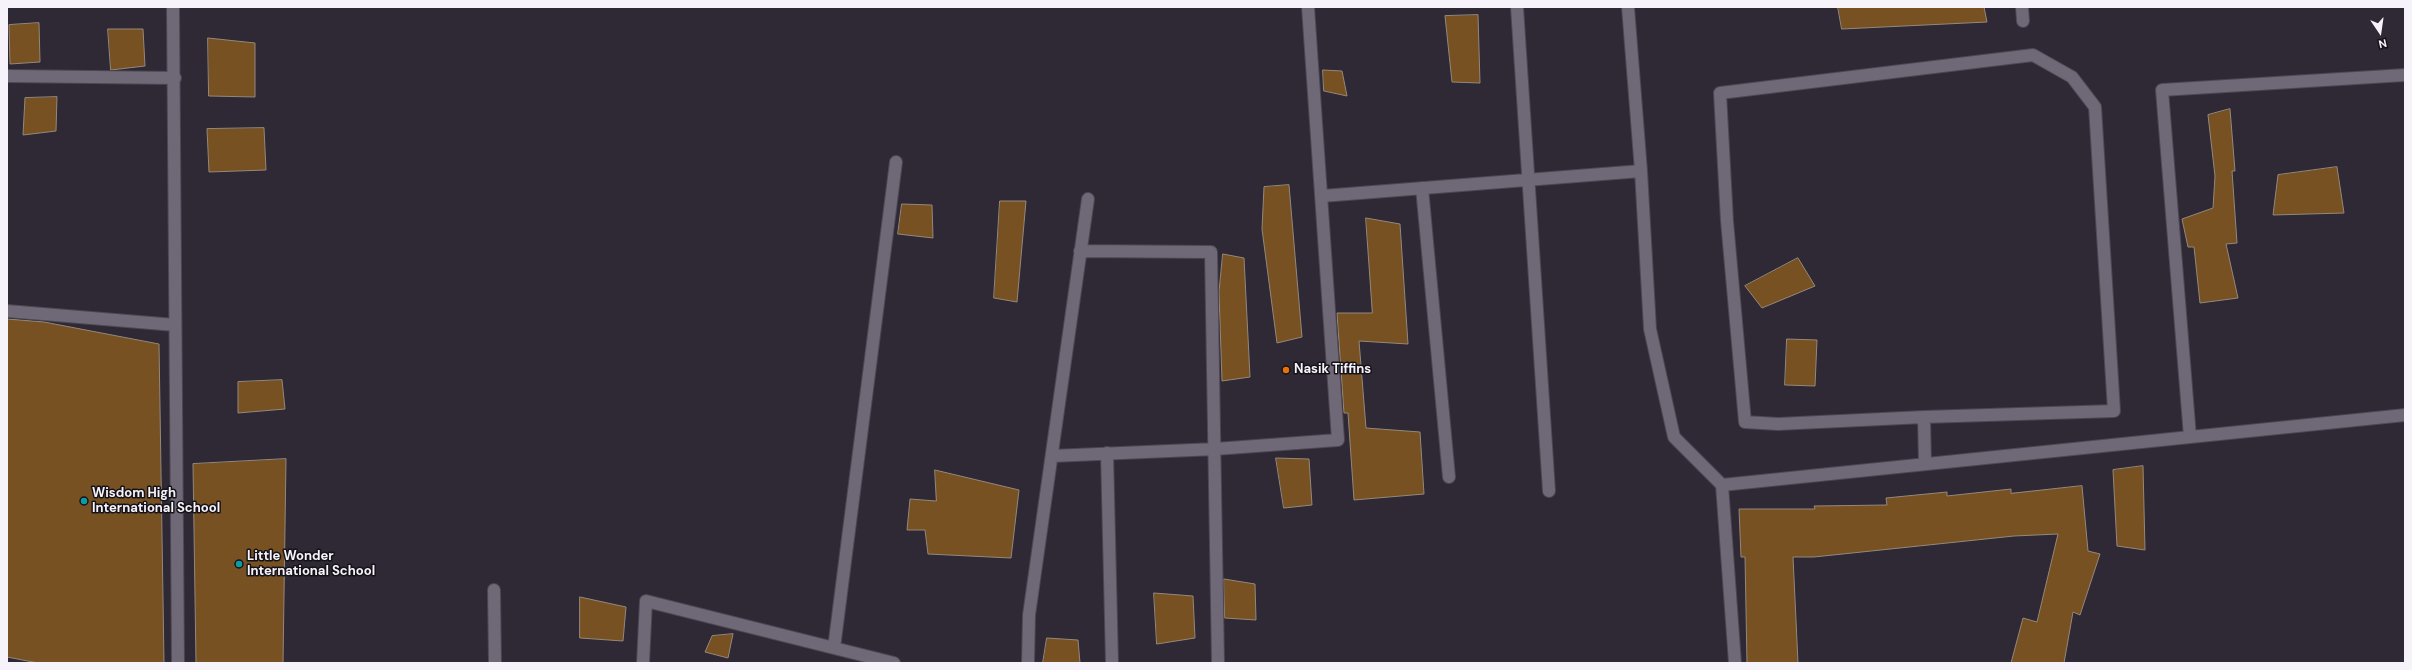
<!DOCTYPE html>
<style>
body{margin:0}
#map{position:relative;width:2412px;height:670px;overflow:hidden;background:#2e2935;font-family:"DM Sans",sans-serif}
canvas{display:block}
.frame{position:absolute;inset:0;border:8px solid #f6f3fb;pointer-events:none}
.north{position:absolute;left:2360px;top:12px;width:40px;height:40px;-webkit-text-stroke:3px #151318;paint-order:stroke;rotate:167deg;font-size:11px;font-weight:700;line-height:16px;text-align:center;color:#f6f3fb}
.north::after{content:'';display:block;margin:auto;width:14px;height:18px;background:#f6f3fb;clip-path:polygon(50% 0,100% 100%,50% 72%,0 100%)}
</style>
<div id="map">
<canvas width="2412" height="670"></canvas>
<div class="frame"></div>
<div class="north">N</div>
</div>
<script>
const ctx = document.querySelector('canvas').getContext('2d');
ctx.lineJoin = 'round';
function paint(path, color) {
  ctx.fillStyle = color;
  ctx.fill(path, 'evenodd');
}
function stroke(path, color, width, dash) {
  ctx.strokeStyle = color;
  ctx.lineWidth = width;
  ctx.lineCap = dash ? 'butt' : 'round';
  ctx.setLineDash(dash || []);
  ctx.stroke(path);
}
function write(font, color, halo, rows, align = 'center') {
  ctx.font = font + ' "DM Sans",sans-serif';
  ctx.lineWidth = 3;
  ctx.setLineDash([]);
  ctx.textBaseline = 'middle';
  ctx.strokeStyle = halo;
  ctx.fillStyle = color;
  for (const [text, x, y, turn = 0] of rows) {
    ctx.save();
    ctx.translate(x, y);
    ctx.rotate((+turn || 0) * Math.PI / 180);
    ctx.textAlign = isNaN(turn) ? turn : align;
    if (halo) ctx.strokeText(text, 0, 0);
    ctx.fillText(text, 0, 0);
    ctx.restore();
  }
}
const building = new Path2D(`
 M1838,7H1984L1987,22L1842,29Z
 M1478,15L1480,83L1452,82L1445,16Z
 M39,23L40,62L10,64L9,25Z
 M108,29H143L145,66L111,70Z
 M208,38L255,43V97L209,96Z
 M1323,70L1342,71L1347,96L1324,91Z
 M57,97L56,131L23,135L25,98Z
 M2230,109L2235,171H2232L2237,243L2226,244L2238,298L2200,303L2194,247H2188L2182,219L2213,208L2215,176L2208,115Z
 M264,128L266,170L209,172L207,129Z
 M2337,167L2344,213L2273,215L2278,175Z
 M1289,185L1302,337L1277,343L1262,229L1264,187Z
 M1000,201H1026L1017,302L994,298Z
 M902,204L932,205L933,238L898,234Z
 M1366,218L1400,224L1408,344L1359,341L1366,428L1420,432L1424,494L1354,500L1348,413H1344L1337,313H1372Z
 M1223,254L1244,258L1250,377L1222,381L1219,292Z
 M1798,258L1815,286L1762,308L1745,286Z
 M7,319L44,322L159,344L164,663H38L7,657Z
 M1787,339L1817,340L1815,386L1785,385Z
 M282,380L285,409L238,413V382Z
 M1276,458L1309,459L1312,505L1284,508Z
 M286,459L283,663H196L193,464Z
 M2143,466L2145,550L2117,546L2113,470Z
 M935,470L1019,490L1011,558L928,554L925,530H907L910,499L936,501Z
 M2082,486L2088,551L2100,554L2080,615L2073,612L2064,663H2011L2023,618L2037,622L2058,534L2014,536L1814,557H1793L1798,663H1747L1745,557H1741L1739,509H1815L1814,506L1887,505L1886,498L1947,492V496L2011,489V493Z
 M1224,579L1255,584L1256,620L1225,618Z
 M1154,593L1193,596L1195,638L1157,644Z
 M580,597L626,607L623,641L580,638Z
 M733,634L728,658L705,652L712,636Z
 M1047,638L1078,640L1080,663H1043Z`);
const minor = new Path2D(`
 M173,7L178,663
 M1517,7L1549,491
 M1628,7L1641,171
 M2022,7L2023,21
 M7,76L175,78
 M1422,188L1449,477
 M1322,196L1641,171L1650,329L1674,437L1722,485
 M1080,251L1211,252L1218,663
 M7,311L175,325
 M1924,417L2114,411L2095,107L2072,77L2033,55L1720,93L1727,221L1745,422L1778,424L1924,417L1925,464
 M2190,437L2162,90L2405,75
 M1107,453L1112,663
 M1052,456L1215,449L1338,440L1308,7
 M494,590L495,663
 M834,648L896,162
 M643,663L646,601L894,663
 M1028,663L1029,615L1088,199
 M1735,663L1722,485L2405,415`);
const markers = [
 [1286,370,4,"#e8710a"],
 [84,501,4,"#0f9aa8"],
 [239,564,4,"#0f9aa8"]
];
const poiNames = [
 ["Nasik Tiffins",1294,370],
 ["Wisdom High",92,494],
 ["International School",92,509],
 ["Little Wonder",247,557],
 ["International School",247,572]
];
paint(building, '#785123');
stroke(building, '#94887b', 1);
stroke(minor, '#4d4752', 14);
stroke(minor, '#6f6877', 12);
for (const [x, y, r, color] of markers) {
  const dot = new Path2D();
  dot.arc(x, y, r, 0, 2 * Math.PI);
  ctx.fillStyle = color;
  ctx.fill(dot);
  stroke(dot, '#151318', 1.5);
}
write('bold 13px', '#f6f3fb', '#151318', poiNames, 'left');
</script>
